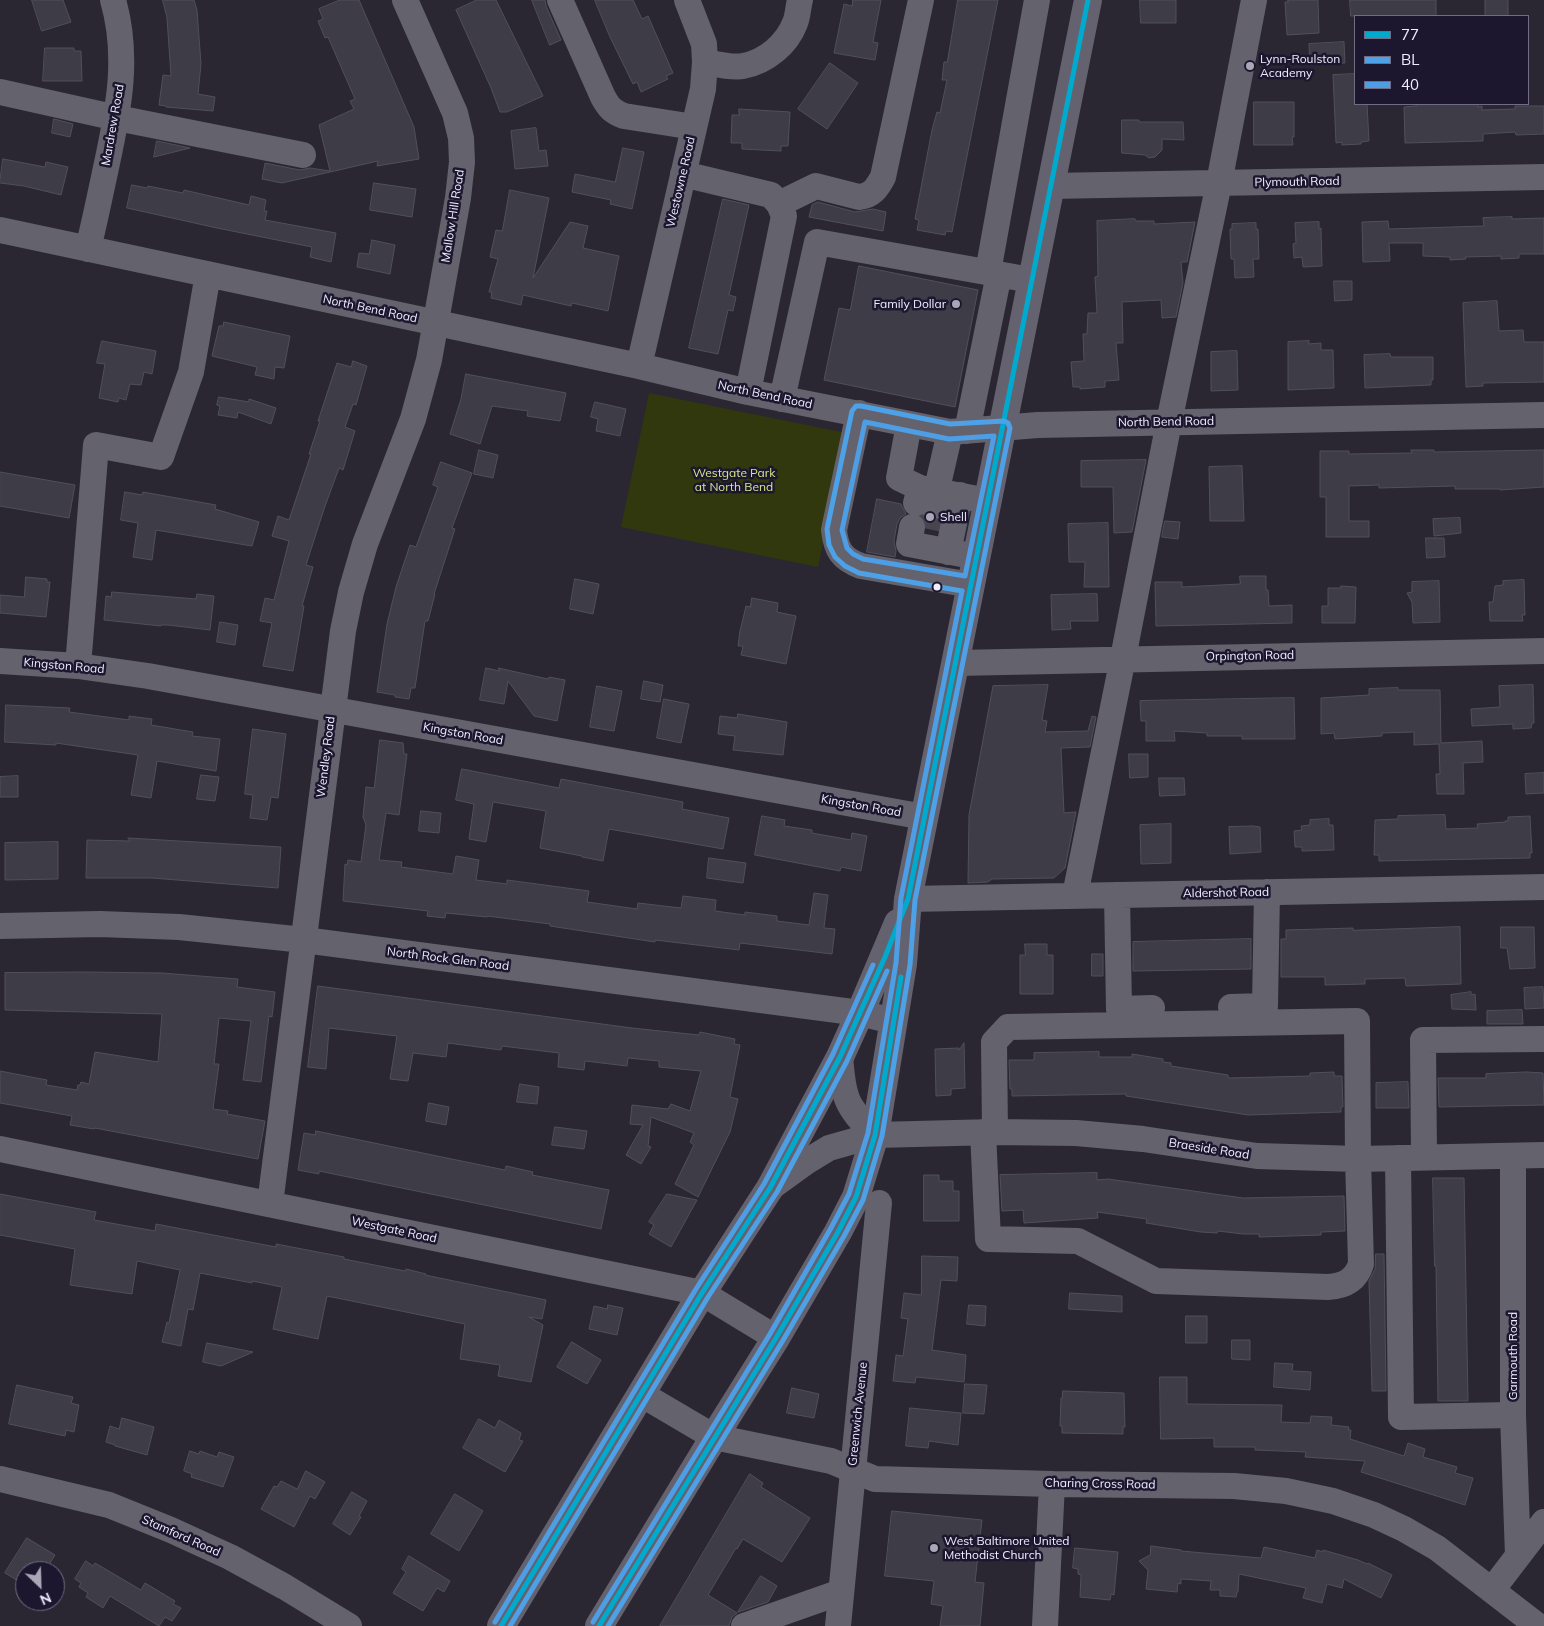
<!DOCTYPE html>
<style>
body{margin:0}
#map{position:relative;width:1544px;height:1626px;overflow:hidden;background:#2a2733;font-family:Mulish,sans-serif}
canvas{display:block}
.legend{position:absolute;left:1354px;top:15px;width:175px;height:90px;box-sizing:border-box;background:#1c172f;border:1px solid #706d82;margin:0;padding:6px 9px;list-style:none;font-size:15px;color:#efedfe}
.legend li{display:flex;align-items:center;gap:10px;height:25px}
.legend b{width:25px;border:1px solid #706d82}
.north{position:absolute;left:15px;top:1561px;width:50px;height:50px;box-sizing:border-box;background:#1c172f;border:1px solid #706d82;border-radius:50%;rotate:156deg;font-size:14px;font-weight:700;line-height:20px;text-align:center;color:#efedfe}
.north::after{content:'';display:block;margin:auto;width:18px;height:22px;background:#aaa8b7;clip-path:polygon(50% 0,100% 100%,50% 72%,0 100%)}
</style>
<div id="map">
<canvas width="1544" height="1626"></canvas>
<ul class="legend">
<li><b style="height:6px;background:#00a9ce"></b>77</li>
<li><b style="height:6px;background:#4da1e7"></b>BL</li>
<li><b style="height:6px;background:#4d9ee5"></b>40</li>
</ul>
<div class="north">N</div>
</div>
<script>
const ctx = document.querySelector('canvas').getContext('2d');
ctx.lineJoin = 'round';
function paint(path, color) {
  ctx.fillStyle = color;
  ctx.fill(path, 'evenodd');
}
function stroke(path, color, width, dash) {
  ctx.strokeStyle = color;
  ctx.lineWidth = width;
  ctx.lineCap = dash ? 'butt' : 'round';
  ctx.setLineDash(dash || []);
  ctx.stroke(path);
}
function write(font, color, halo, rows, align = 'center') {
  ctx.font = font + ' Mulish,sans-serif';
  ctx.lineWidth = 5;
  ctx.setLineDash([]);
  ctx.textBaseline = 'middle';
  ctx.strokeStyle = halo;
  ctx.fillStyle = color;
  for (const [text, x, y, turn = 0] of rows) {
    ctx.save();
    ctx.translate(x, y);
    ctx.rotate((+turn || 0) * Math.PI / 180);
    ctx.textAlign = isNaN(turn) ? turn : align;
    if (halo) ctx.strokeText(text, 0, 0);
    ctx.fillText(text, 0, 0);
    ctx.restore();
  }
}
const green = new Path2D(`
 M649,393L846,433L818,567L621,527Z`);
const building = new Path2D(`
 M32,0H63L71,22L42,31Z
 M163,0H194L197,10L201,64L198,94L215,97L213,111L166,107V106L159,105L163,75L171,76L167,18Z
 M340,0H359L414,127L419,159L377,166L378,161L282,183L262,179L265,163L300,170L310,168L330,171L319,125L354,109L350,101L355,99L328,37L325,38L318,21L323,19L319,9Z
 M477,0H496L543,96L507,112H500L491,88L456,10Z
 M532,0H545L546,6L561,40L550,45Z
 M595,0H633L642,19L648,16L673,73L666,76L668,79L641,92L637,82L633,84L610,37Z
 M853,0H881L873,42L878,43L875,60L834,53L844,4L852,6Z
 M958,0H998L952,232L946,231L945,235L917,230L919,220L915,219L932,130L937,112L940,113L947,80H942L944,62H947Z
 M1140,0H1176V23H1141Z
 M1288,0H1318L1319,33L1287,35L1285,2H1288Z
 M1350,0H1436V16H1351Z
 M1508,0V16H1485V0Z
 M1344,42L1345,63L1310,65L1309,44Z
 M45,48H74V51H81L82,81H43Z
 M830,63L858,83L827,129L798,109Z
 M1355,74V104H1367L1369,141L1361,142V144L1342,145V142L1336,143L1333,75Z
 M1254,102H1294V137H1292L1293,145H1254Z
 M1416,104H1478V107L1482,106V110L1515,109V106H1544V134L1516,135L1515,132L1483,134V141L1405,143L1404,107L1416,106Z
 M739,109L790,112L788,146H781V151L742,149V143H731L732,115H739Z
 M54,119L73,124L70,137L52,133Z
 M1122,120H1139V122H1183L1184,140L1162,139V150L1155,157L1149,158L1145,155L1122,153Z
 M536,128L539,151L546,150L548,166L515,169L511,131Z
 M157,141L190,148L154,157Z
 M623,148L644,152L632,209L610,204L611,200L572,192L575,174L615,182Z
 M3,159L45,167L46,162L68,167L61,195L24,186L0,183Z
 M374,183L416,189L412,217L370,210Z
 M132,185L147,188L148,186L183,193L184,190L249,205L251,196L266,200L264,211H267L265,220L336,233L331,262L310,257L312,247L217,228L127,208Z
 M510,190L549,198L533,278L570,222L588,226L583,248L619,256L608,311L572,303L571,306L523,295L521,305L491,298L492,292H489L498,259L490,257L496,230L502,231Z
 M723,199L749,205L729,295L736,297L733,311L728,310L718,354L689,348Z
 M818,202L855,212L873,209L886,212L883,231L809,217L812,205Z
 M1512,217V219L1544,218V254H1519V258L1501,259V256L1465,257L1466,259L1450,260V257L1423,256V243H1389L1390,261L1363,262L1362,222L1388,221L1389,229L1484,226L1483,218Z
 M1135,219L1136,221H1154V224L1195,222L1187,262H1181L1183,283L1176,317L1162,318L1161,300L1122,302L1123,343H1116L1119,380L1105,381V387L1080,389V387H1073L1071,362L1084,361L1083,334H1087L1088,313H1097L1095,277L1098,276L1097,221Z
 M1319,222V229L1321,228L1322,266L1303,267L1302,257L1294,258L1293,244L1296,243L1295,223Z
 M1256,223V229H1258L1259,259H1253L1254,277L1235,278L1234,259H1231L1230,229H1232V224Z
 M372,240L395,245L390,274L357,267L359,253L369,254Z
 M859,266L978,290L955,407L824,380L839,308L850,310Z
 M1334,281H1352V300L1335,301Z
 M1497,301L1499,331L1523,330L1524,342H1544V382L1483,383V386L1466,387L1463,303Z
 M224,322L290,336L284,368L275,367L274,379L255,375L257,367L212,356L219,326H223Z
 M102,341L156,351L152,374L144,372L141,385L130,384L126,400L119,398L118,402L99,398L105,364L97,363Z
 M1309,341V344L1321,343V350H1333L1334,388L1288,390V342Z
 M1237,351L1238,390L1211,391V352Z
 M1390,354L1391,357H1433V380H1431V385L1365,388L1364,355Z
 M353,361L367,366L356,405L353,404L345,427L355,431L343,470L339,468L324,509L306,565L313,567L302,606H304L293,671L263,666L272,623L260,621L265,598L274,600L289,541L272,536L278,516L289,520L311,454H309L320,421H318L337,363L351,367Z
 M466,374L566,393L560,421L527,416L528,411L492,406L480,444L450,434L461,399Z
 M219,397L249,402V399L276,408L271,424L238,412L237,418L218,415L220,406L217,405Z
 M595,402L626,409L620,436L596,431L598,419L591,417Z
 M479,450L498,455L493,478L474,474Z
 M1411,450H1434V452L1544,450V487L1500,490V489H1455V486L1379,488V485L1349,486V521H1369V537H1326V497H1320V451H1349V454L1412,453Z
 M1146,460L1132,532L1114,533L1113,487H1081V461Z
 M441,462L472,473L452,528L455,529L434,594H435L428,621H425L415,688H411L409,699L395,697V695L377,692L387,624L396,587L410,545L416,547L438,487L433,485Z
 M1242,466L1244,521H1210L1209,467Z
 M0,472L75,485L69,518L0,506Z
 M125,492L142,495L143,492L216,505L215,509L259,522L252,546L156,530L152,560L133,557L138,523L121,520Z
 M877,499L901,504L906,514L900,518L897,524L894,541L896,551L895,557L867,552Z
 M1460,518L1461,533L1434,536L1433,519Z
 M1165,521L1180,522L1178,539L1162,537Z
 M1108,523L1109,587H1084L1085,562H1069L1068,524Z
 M1426,538H1444L1445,557L1427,558Z
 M1240,576H1266V590H1268L1269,606L1292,605V623L1156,626L1155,582H1182V587L1240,584Z
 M26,577L47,579V582H50L46,617L0,613V595L24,597Z
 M575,579L599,584L593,614L570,609Z
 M1524,580L1525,615H1522L1523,621H1490L1489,602H1493L1495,586L1503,585V581Z
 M1439,581L1440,622L1413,623L1412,602L1407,593L1412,592V582Z
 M1341,586L1356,587L1355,623H1322V606H1328V588H1341Z
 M112,592L196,599L197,594L214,596L210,630L168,625H161V626L104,620L106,596L111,597Z
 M1097,594L1098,621H1070L1071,629L1052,630L1051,595Z
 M752,598L778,603L777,612L796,616L786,664L741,655L743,646H738L740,631L746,606L750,607Z
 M220,622L238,625L235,645L217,642Z
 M486,668L500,671L498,668L548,679L549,677L565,680L557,721L534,716L508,681L504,704L480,700Z
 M644,681L663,685L660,702L641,699Z
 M1048,685L1042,720L1047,721L1045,732L1088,731L1092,716L1096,717L1090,747L1061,748L1064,813L1076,812L1065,868L1054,878L992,879L988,882L968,883L969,815L993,686Z
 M1533,685L1534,723H1532L1531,728L1513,729V724L1472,726L1471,709L1500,707L1499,686Z
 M597,686L622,691L614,731L590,727Z
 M1398,688V690H1440L1441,743L1482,741L1483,762L1463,763L1464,794H1437L1436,774H1440L1439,744L1414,745V732L1382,733V736L1335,739L1334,733L1321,734V698L1369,695V689Z
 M1294,698L1295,739H1242V736H1207V733L1174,731L1175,741H1146V721H1141L1140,701Z
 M664,699L689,704L681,743L657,738Z
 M6,705L70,708L69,712L129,720V716L152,719L151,725L193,732L192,736L220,739L216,771L157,761L151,798L131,795L138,755L56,743V745L5,742Z
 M738,714L787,722L783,755L733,750L735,736L718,734L720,716L737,718Z
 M253,729L286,734L278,798L271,797L267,820L250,818L253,795L245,794Z
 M380,740L403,743L404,754H407L399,815L386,813L379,860L402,862L401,867L453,874L456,856L479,860L476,880L507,884V880L589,891L587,902L637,909L638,903L681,908L683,896L716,900L715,911L745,915V912L777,916V921L809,925L814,893L828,895L824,928L835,929L832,954L740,943L739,950L655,940V942L550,926V924L487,916V917L446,913L445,918L427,916L428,911L343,901L345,864L347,865L348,860L361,862L366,825L363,817L366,787L374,788Z
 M1129,754H1148V777L1130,778Z
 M462,769L559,788L561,779L683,802L682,809L729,818L723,849L609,829L603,861L582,857V856L540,848L546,811L493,802L486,842L469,839L474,804L456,800Z
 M1544,773V793L1526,794L1525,774Z
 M201,775L219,777L215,801L197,799Z
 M18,776V797H0V777Z
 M1159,778H1184L1185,795L1160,796Z
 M421,811L441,813L439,833L419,831Z
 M1445,815L1446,829L1478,828L1477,824L1505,822V821H1508V817L1530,816L1532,853H1530V858L1379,861V855H1374L1375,820L1398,819V816Z
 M762,816L785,820L784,826L812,830V833L851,840L852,833L867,836L861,871L841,867L840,871L755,855Z
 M1329,819V825H1333L1334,850L1302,851V847H1295L1294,831L1302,830L1301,826L1310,825V820Z
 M1171,824V863L1141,864L1140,825Z
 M1253,826L1260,827L1261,852L1230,854L1229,827Z
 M128,838L281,847L278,888L152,878H86L87,840L130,841Z
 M58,842V879L5,880V843Z
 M709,858L746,863L743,883L707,878Z
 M1460,927L1461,984L1406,986L1405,978L1365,979V984L1325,985V977H1281V939H1286V930L1353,928V930Z
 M1501,927H1534L1535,968L1510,969L1507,948H1501Z
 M1251,939V969L1133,971V942Z
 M1025,944H1047V955H1053V994H1020V955H1025Z
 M1092,954H1103V976H1092Z
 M86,972L162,973L238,979L237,987L275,992L272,1017L269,1016L261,1082L243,1080L251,1021L219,1018L214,1064H219L213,1109L228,1111L227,1114L265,1121L258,1159L95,1128L94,1129L70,1125L72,1116L0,1103V1071L47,1080L46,1085L77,1090L78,1085H80L81,1082L89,1084L95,1052L158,1062L162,1014L5,1010V973Z
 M318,986L632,1028L699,1035L700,1032L735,1039L734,1044L740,1045L730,1097L738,1099L730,1132L698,1197L675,1184L694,1145L690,1142L694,1133L651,1117L648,1146L651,1147L641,1164L626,1155L643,1125L630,1124L632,1105L668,1109L671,1104L690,1111L701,1071L659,1067V1061L628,1058L627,1066L585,1061L584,1070L558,1067L559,1053L502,1046L501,1050L448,1043L446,1057L413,1053L408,1081L390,1079L397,1036L329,1028L326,1069L308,1067Z
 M1543,987L1544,1008L1525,1009L1524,988Z
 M1471,992V995L1475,994L1476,1010L1452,1009L1451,995Z
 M1522,1010L1523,1024H1487V1011Z
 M964,1043L965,1088L951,1089V1095L936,1096L935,1049L959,1048V1050Z
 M1099,1052V1057H1132V1054L1163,1059V1062L1171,1063V1066L1228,1075V1078L1310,1076V1073L1334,1072V1076H1342L1343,1107H1341V1112L1248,1115L1126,1096V1094L1012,1096V1089H1010L1009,1060H1034V1053Z
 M1527,1072L1543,1073L1544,1105L1439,1107L1438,1078H1486V1074Z
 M1408,1082L1409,1108H1376V1083Z
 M520,1084L539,1087L537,1104L517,1102Z
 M429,1103L449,1107L446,1125L426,1121Z
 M555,1127L587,1131L584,1149L552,1145Z
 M316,1131L505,1170L506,1166L533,1172L532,1175L609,1190L601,1229L319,1171V1174L298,1170L304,1133L315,1135Z
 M1097,1173V1180L1108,1179L1243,1198L1344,1196L1345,1231L1321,1232V1235L1259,1237V1234H1243L1218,1231L1217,1233L1201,1232L1146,1223L1147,1219L1097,1212L1098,1218L1024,1223L1023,1210L1002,1211L1000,1175Z
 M924,1175H939V1181H953V1191H959V1221H924Z
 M1433,1178H1464L1468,1401H1438L1436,1266H1435Z
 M0,1194L96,1212L94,1220L155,1231L156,1224L276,1247V1244L344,1257V1259L405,1271L406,1269L426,1274L425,1275L546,1300L542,1319L529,1317L543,1325L531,1382L498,1376L500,1365L460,1359L465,1324L327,1296L318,1339L273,1329L282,1287L252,1281V1283L200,1273L193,1310L188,1309L181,1346L162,1342L167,1322L169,1323L180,1270L137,1261L132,1294L70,1285L75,1249L0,1235Z
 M667,1194L697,1200L671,1247L649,1234L654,1225L649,1222Z
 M1376,1254H1384L1386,1391H1372L1369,1281L1375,1269Z
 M922,1256L958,1257L957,1281L941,1280L932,1350L966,1355L964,1382L916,1377L915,1383L893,1381L896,1355L903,1356L908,1319L901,1318L904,1293L921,1295Z
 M1070,1293L1122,1296V1312L1069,1309Z
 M608,1305L623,1308L617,1335L589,1329L594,1306L607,1309Z
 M969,1305L986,1306L985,1326L967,1324Z
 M1186,1316H1207V1343H1186Z
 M1232,1340H1250V1360L1232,1359Z
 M572,1342L601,1360L587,1384L557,1367Z
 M207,1343L253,1352L221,1366L203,1362Z
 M1275,1363L1293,1364L1292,1371L1311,1372L1310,1390L1274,1387Z
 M1160,1377H1187V1404L1282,1405L1281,1422L1310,1423L1311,1416L1332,1417L1331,1425L1349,1427L1348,1430H1351L1350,1439L1404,1456L1408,1443L1425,1449L1423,1457L1457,1467L1455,1473L1473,1478L1465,1505L1361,1472L1365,1461L1305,1457L1306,1452L1255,1450V1447H1214V1438L1161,1439Z
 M965,1384L987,1385L984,1414L963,1413Z
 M17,1385L73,1397L71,1403L79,1405L74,1432L66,1430L65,1436L9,1424Z
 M792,1388L819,1394L814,1418L787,1413Z
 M1063,1391L1124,1393L1125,1427H1123V1434L1062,1433V1426H1060L1061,1398H1062Z
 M910,1408L961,1413L958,1445L929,1441L928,1448L906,1446Z
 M122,1418L154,1427L147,1455L115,1446V1445L106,1442L110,1426L119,1429Z
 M479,1419L495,1428L499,1420L521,1433L519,1440L523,1441L505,1472L463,1448Z
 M190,1451L199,1454L200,1451L217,1457L219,1452L234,1457L223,1487L191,1477L192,1474L184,1471Z
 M306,1471L325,1482L315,1499L310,1496L294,1527L261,1509L274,1486L277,1487L281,1481L297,1489Z
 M750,1474L763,1483L761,1487L810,1518L782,1562L743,1539L737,1549L736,1548L708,1595L737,1613L732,1617L729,1626H660Z
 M352,1492L367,1501L359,1516L361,1517L350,1535L333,1524Z
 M455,1494L483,1511L459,1551L431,1534Z
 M892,1511L982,1520L975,1582L984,1583L980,1626H940L943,1606L931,1604L934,1581L885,1576Z
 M27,1538L55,1555L45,1571H25V1585L5,1573Z
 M1151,1546L1181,1550V1551L1261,1558L1264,1547L1315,1558L1317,1550L1323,1552V1550L1358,1560L1367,1564L1368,1563L1392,1575L1381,1598L1344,1579L1342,1588L1327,1584L1322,1603L1303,1598L1306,1588L1239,1574L1238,1592H1237L1236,1597L1220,1596V1590H1210L1211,1581L1181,1579V1584L1178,1583L1177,1592L1146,1589L1148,1570L1139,1561L1150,1555Z
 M1075,1548L1118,1552L1114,1595L1111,1594L1110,1600L1080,1597L1081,1575L1078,1574V1569L1073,1568Z
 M409,1556L450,1581L444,1592L437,1588L423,1611L393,1593L406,1572L402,1569Z
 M86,1561L93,1566L95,1563L141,1590L145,1583L175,1601L173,1604L181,1608L172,1621L165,1617L159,1626L110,1596L103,1608L86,1597L88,1593L79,1587L81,1583L75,1579Z
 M761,1576L777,1586L768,1602L738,1612Z`);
const minorTunnel = new Path2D(`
 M928,529L933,506`);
const minor = new Path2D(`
 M560,0L603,97C609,108 613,112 624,116L694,127
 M705,62C716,64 732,68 743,66C766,62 787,44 795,23C798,16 798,7 800,0
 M0,92L117,118L303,155
 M683,174L771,195L779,204L784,216L748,392
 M1050,186L1544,177
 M779,204L816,186L859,197C872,196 877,188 883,177L921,0
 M0,230L639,366L748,392L950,432L1038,425L1544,415
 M88,249C95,220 101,191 107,163C119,107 129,56 113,0
 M988,272L1037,0
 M639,366L703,89L705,62L704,44L687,0
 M782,399L817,242L1031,280
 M859,413L834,530C836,550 842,559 861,566L971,585
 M909,424L899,478L920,488
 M967,431L999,274
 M916,503L920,488L988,501
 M933,506L950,432
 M912,527L909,544L977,557
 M948,552L960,495
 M0,661L78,666L148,676L924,817
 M956,663L1544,651
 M78,666L96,445L161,457L191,372L208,274
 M1075,895L1123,658L1169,422L1219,183L1254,0
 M1117,895L1119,1009L1152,1008
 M908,899L1544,887
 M0,926L100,924L179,927L304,940L860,1013L893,1021
 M1231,1007L1265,1006L1267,892
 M840,1057C844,1099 845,1105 875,1135
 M983,1132L988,1239L1078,1241L1156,1281L1328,1287C1344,1286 1356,1280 1361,1264L1358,1159L1357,1021L1008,1027L994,1042L995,1132
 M0,1149L702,1293L776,1338
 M1513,1156V1415L1518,1556
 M1424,1157L1423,1040L1544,1039
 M1398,1158L1401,1417L1513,1415
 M770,1188L806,1162L829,1148L875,1135L995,1132L1076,1133L1143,1139L1257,1156L1358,1159L1544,1155
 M270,1204L343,631L351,592L365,544L413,419L429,360L458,198L462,162L461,138L455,113L405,0
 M641,1394L714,1437L831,1461L875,1479L1052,1484L1234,1486L1286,1491L1333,1501L1374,1515L1404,1529L1437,1548L1538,1626
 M0,1479L109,1505L171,1530L230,1557L285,1587L349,1626
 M1492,1590L1544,1522
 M744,1626L841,1592
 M838,1626L879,1203
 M1045,1626L1052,1484`);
const major = new Path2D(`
 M501,1626L702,1293L770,1188L840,1057L860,1013L898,923
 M599,1626L714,1437L776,1338L838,1232L856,1197L875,1135L903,964L908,899L1088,0`);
const bus1 = new Path2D(`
 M501,1626L702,1293L770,1188L840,1057L885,957L908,899L1088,0
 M599,1626L776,1338L838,1232L856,1197L875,1135L901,977`);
const bus2 = new Path2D(`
 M510,1626L708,1297L777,1192L847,1061L887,971
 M608,1626L782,1342L844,1236L863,1200L882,1136L910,965L915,900L1010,428L1008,423L1004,421L950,424L861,406H856L852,411L827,529L829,545L835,557L845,566L859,573L962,591`);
const bus3 = new Path2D(`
 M865,422L949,439L994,436L965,576L863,559L853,554L847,548L842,530Z
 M495,1622L696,1289L764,1184L833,1054L873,965
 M593,1622L770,1334L831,1228L849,1194L868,1133L896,963L901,898L962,591`);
const markers = [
 [1250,66,5,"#aaa8b7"],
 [956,304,5,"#aaa8b7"],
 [930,517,5,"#aaa8b7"],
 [937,587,4.5,"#efedfe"],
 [934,1548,5,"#aaa8b7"]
];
const poiNames = [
 ["Lynn-Roulston",1260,59],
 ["Academy",1260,73],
 ["Family Dollar",946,304,"right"],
 ["Shell",940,517],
 ["West Baltimore United",944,1541],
 ["Methodist Church",944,1555]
];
const streetNames = [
 ["Mardrew Road",113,125,-80],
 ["Westowne Road",681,182,-77],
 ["Plymouth Road",1297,182,-1],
 ["Mallow Hill Road",453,216,-81],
 ["North Bend Road",370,309,12],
 ["North Bend Road",765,395,12],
 ["North Bend Road",1166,422,-1],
 ["Orpington Road",1250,656,-1],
 ["Kingston Road",64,666,5],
 ["Kingston Road",463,734,10],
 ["Wendley Road",326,757,-83],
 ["Kingston Road",861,806,10],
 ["Aldershot Road",1226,893,-1],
 ["North Rock Glen Road",448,959,7],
 ["Braeside Road",1209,1149,9],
 ["Westgate Road",394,1230,12],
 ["Garmouth Road",1513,1356,-90],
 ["Greenwich Avenue",858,1414,-84],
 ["Charing Cross Road",1100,1484,1],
 ["Stamford Road",181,1536,24]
];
const parkNames = [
 ["Westgate Park",734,473],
 ["at North Bend",734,487]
];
paint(green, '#31380e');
paint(building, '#3e3c46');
stroke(building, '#514f5b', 1);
stroke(minorTunnel, '#484551', 26, [26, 13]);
stroke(minor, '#64626d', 26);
stroke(major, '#656270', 28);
stroke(bus1, '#00a9ce', 5);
stroke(bus2, '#4da1e7', 5);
stroke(bus3, '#4d9ee5', 5);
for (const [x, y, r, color] of markers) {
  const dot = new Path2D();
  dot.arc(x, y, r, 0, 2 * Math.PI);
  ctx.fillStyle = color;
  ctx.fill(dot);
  stroke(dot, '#1c172f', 2);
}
write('12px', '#efedfe', '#1c172f', poiNames, 'left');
write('12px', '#efedfe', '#1c172f', streetNames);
write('12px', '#d2e889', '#1c172f', parkNames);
</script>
